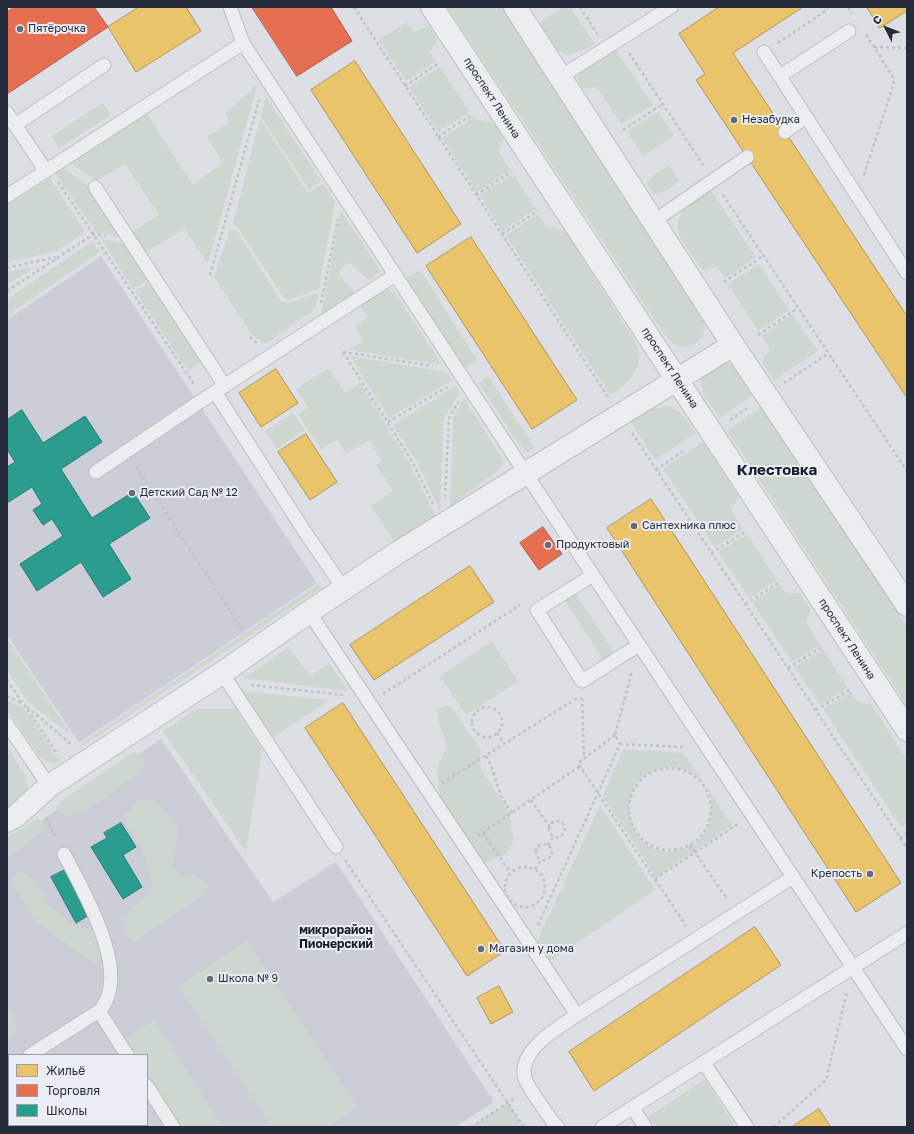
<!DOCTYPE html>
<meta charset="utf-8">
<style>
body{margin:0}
#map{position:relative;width:914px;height:1134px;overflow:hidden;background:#dedfe4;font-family:"Golos Text",sans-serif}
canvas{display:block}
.frame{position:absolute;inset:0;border:8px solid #262b3b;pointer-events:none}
.legend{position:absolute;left:8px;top:1054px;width:140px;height:72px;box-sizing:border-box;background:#ebedf4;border:1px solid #9c9faa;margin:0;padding:5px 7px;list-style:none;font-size:12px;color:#262b3b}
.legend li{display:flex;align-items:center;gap:8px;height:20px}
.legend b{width:20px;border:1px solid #9c9faa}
.north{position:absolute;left:866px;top:8px;width:40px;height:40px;-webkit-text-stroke:3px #ebedf4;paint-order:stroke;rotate:312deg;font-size:11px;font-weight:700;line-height:16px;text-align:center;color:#262b3b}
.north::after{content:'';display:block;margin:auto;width:14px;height:18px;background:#262b3b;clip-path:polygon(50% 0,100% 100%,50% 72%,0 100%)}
</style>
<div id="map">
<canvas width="914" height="1134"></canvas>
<div class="frame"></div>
<ul class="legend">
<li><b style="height:11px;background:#e9c46a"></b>Жильё</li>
<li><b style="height:11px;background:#e76f51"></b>Торговля</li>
<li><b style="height:11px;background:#2a9d8f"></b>Школы</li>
</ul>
<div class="north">С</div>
</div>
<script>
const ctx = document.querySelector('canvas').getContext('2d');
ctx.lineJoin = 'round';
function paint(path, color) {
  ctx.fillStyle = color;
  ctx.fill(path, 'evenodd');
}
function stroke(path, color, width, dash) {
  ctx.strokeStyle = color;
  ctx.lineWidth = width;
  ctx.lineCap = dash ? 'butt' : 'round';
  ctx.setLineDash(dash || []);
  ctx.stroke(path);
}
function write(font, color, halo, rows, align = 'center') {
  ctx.font = font + ' "Golos Text",sans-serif';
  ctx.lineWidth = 4;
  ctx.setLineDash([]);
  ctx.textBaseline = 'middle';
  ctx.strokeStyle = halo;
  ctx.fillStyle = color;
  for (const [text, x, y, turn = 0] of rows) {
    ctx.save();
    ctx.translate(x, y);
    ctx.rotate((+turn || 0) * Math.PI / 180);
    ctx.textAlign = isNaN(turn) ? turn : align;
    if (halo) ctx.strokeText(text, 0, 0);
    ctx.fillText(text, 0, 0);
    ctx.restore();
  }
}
const built = new Path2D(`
 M101,256L317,583L79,743L7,635V320Z
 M161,739L273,902L336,862L494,1102L455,1127H7V844ZM9,1055H147V1125H9Z`);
const green = new Path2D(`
 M447,7H502L699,311C702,316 705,320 705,326C706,340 689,351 676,345C671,343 668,338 665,335Z
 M563,7H570L595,44L581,51L567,55L555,49L538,24Z
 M407,22L415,33L428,25L438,39L430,52L436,61L406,81L379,40Z
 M615,49L653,105L621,124L597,87L582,89L577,78L582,69Z
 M440,67L470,112L438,132L409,87Z
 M257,85L208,264L185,229L144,253L131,233L159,215L125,164L96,181L70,163L147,114L193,185L223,163L207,137L229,123L226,113Z
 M266,97L321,181L309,189L261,117Z
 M103,103L111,115L59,148L52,136Z
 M658,112L674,136L643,156L627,131Z
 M474,117L476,120L495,123L504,138L498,150L510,170L477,192L442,138Z
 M260,119L308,193L323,184L335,201L319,289L289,300L283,297L239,229L233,224Z
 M669,165L679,181C671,188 664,195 653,193L647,184L653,176Z
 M63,168L93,189L127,240L96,232L55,173Z
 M513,174L536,209L502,231L480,195Z
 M50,178L85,232L57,251L7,262V205Z
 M709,188L756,257L725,278L717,267L702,270C696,260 687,250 681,239C670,215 690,200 709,188Z
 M341,211L381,272L368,280L350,263C343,265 341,268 339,275L355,292L321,316Z
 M538,214L546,226L566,232L635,341C637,347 640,354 639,360C636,376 624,388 610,395L506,235Z
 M230,229L237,232L282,302L289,303L319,292L315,309L265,344L252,335L214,277Z
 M101,239L130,245L151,278L133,289Z
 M93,241L100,252L7,316V299Z
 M759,264L789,310L758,331L728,284Z
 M28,267L31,270L7,285V272Z
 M420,270L477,360L463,369L405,279Z
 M152,280L205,359L188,371L135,291Z
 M388,288L394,292L442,365L349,350L364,341L355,326L368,317L358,303L379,290Z
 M792,314L818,351L774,380L762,361L770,349L762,336Z
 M350,356L446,372L452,380L389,418Z
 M725,363L735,367L754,394L720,418C711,405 689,381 710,369C715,366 720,365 725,363Z
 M329,368L345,393L360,383L410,464L435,515L394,541L371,506L393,491L376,465L382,461L369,440L346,454L337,439L321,449L298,414L308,407L296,389Z
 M488,376L535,448L528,452L519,445L479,383Z
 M456,386L460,392L444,418L440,511L416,460L393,425Z
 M464,398L504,462L499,470L450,506L453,419Z
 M670,406L683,415L696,433L655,460L631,422L651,409Z
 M763,406L907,627V706L727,430Z
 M293,413L305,430L277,449L265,431Z
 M703,442L739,497L731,510L743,529L715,547L663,469Z
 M747,534L777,580L749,598L718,552Z
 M318,584L321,588L83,746L81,744Z
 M780,585L786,593H800L811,610L806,622L820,645L792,662L752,602Z
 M572,588L618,658L607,665L561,595Z
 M7,639L69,732L68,733L28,702L7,670Z
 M492,641L518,681L466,715L440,676Z
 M289,647L310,676L329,663L348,691L243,678Z
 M823,649L848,688L820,705L795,667Z
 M240,691L329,700L273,737Z
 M851,692L858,702L871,704L907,760V823L901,827L823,709Z
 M7,700L24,708L59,760L55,763H50L39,756L7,709Z
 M444,706H451L481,751L480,762L482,771L509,811L514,841L506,854L485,863L475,854L440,796L437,769L446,749L445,739L439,724L437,709Z
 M196,709H236L262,750L246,852L163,731Z
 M7,746L26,777L28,792L7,815Z
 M623,749L684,753L732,825L656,877L603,796ZM671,767C680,768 689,770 697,776C714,790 717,815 705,833C700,841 692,846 683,849C632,866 605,790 656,769C660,768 666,767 671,767Z
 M134,752L143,756L146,761L138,774L88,809L70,815L59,812L56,807L61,801Z
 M153,800L170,817L178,831L172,866L180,875H194L210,884L200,897L135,942L128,938C121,913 125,916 141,901C146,897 149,891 153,886C150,870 148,862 141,846C135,835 126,828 125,815L138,801Z
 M600,805L655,890L547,963L535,946Z
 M38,819L43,823L44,831L7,858V837Z
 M23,873L36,881L48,905C58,910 62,918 71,924C77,928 85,929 92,931C101,942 107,951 96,963L77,952L68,944L52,934L38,923L12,883L15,875Z
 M247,941L357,1107L328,1127H272L179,986Z
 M7,1004C16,1018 23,1029 7,1042Z
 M154,1020L223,1127H178L147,1078V1055H133L123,1040Z
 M705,1079L733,1123V1127H655L648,1117Z
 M508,1103L524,1127H471Z`);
const homes = new Path2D(`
 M139,7H186L201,31L136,72L108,27Z
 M719,7H803L733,53L907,316V398L696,80L705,74L679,34Z
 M867,7H907V11L880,28Z
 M355,61L461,224L417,253L311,90Z
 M471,237L577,400L532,429L426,266Z
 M276,369L298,403L261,427L239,393Z
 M306,434L337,482L310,500L278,452Z
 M651,499L901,883L856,912L607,528Z
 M470,566L494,602L374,680L350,645Z
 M343,703L505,951L467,976L305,728Z
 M755,927L781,965L594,1091L569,1052Z
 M499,986L513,1012L491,1024L477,998Z
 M819,1109L831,1127H792Z`);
const shops = new Path2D(`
 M15,7H94L108,27L7,94V12Z
 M252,7H331L352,41L297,76Z
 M543,527L562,554L539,570L520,543Z`);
const schools = new Path2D(`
 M22,410L43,443L85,416L102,442L61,469L92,518L133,492L150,518L109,544L131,579L103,597L81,562L37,591L20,564L63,536L52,519L43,525L33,510L42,504L32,487L7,503V467L15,462L7,449V420Z
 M121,823L136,847L123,855L142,887L123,899L91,847L107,838L104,833Z
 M65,870L89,915L76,923L51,877Z
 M9,1084V1125H28L25,1127H7V1086Z
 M52,1125H147L144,1127H54Z`);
const path = new Path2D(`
 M354,7L608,397
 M580,7L597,34
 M848,7L852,13
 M778,43L827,10L828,7
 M874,47L907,48
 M629,53L704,166
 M405,86L439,63
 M623,130L663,104
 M438,137L473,114
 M864,175L893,86L894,80L891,74L866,34
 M58,182L194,384
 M476,195L512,171
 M723,195L907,471
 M502,234L538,211
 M7,268L56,257
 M210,275L259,100
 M724,282L763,256
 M7,291L94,234L105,236
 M321,303L338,219
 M758,335L798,308
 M250,337L257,343
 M343,352L413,463L433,504
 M343,352L433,366
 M784,383L829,353
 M730,420L749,407
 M388,422L449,386
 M632,433L907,848
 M136,467L244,632
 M656,470L683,451
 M445,497L449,418L458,402
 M711,553L746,531
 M745,604L780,582
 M788,668L823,646
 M7,680L58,755
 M251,685L343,695
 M383,694L520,605
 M7,696L23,704
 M582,698L584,757
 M27,707L72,745
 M472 722a15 15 0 1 1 30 0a15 15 0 1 1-30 0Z
 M816,710L851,689
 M497,733L504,744
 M615,735L578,763L686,926
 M620,744L685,747
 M486,756L490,763L501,796L512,813
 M629 809a41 41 0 1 1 82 0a41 41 0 1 1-82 0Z
 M442,783L577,698
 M531,800L550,827
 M46,818L57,839
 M549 829a8 8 0 1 1 16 0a8 8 0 1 1-16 0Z
 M483,833L510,872
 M478,836L580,766
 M900,838L907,833
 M536 852a8 8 0 1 1 16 0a8 8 0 1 1-16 0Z
 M548,845L554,836
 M690,845L727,899
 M345,860L524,1127
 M505 887a20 20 0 1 1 40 0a20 20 0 1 1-40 0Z
 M535,869L541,860
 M655,879L738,824
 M538,925L620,744L615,735L632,671
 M471,1127L516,1097
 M774,1127L826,1080L847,992`);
const service = new Path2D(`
 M230,7L243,43L526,474L907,1049
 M764,52L907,273
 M780,76L849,31
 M560,77L671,7
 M7,113L46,171
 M15,125L104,65
 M785,132L806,117
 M95,187L225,386
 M7,196L243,43
 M654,221L747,157
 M215,392L305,532L344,589
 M96,472L198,403L395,275
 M593,575L537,610L582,681L639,645
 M309,612L577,1015
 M222,673L336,847
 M7,724L49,786
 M64,854C82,889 134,975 99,1011
 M30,1055L99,1011L127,1055
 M704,1063L747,1127
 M7,1070L9,1069
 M147,1086L173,1127
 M633,1108L645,1127
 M558,1127L553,1122C544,1109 534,1096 527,1083C512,1053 558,1028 577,1015L793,877
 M602,1127L907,933`);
const minor = new Path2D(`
 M7,821L16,816L49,786L222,673L309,612L397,553L733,345`);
const tertiary = new Path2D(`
 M432,7L907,730
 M515,7L733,345L907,605`);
const markers = [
 [20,29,4,"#666a76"],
 [734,120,4,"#666a76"],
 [132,493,4,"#666a76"],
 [634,526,4,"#666a76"],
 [548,545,4,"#666a76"],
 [870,874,4,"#666a76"],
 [481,949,4,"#666a76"],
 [210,979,4,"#666a76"]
];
const poiNames = [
 ["Пятёрочка",28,29],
 ["Незабудка",742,120],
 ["Детский Сад № 12",140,493],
 ["Сантехника плюс",642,526],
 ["Продуктовый",556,545],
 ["Крепость",862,874,"right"],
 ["Магазин у дома",489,949],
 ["Школа № 9",218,979]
];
const streetNames = [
 ["проспект Ленина",492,98,57],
 ["проспект Ленина",670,368,57],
 ["проспект Ленина",847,639,57]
];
const neighbourhoodNames = [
 ["микрорайон",336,930],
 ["Пионерский",336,944]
];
const districtNames = [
 ["Клестовка",777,470]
];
paint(built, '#ccced7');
paint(green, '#cdd6cf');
paint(homes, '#e9c46a');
stroke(homes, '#ae965c', 1);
paint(shops, '#e76f51');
stroke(shops, '#ad5b4a', 1);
paint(schools, '#2a9d8f');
stroke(schools, '#297b76', 1);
stroke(service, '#bcbdc2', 15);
stroke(minor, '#bcbdc2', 24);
stroke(tertiary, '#bcbdc2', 24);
stroke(path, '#c0c0c6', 2.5, [3, 3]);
stroke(service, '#ededf0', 13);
stroke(minor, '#ededf0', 22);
stroke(tertiary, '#ededf0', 22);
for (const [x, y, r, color] of markers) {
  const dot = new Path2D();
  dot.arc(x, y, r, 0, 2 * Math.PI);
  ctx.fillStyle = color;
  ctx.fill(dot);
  stroke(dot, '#ebedf4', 1.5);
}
write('11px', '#262b3b', '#ebedf4', poiNames, 'left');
write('11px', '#262b3b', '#ebedf4', streetNames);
write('bold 12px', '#181d2c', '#ebedf4', neighbourhoodNames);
write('bold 15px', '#181d2c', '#ebedf4', districtNames);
</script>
